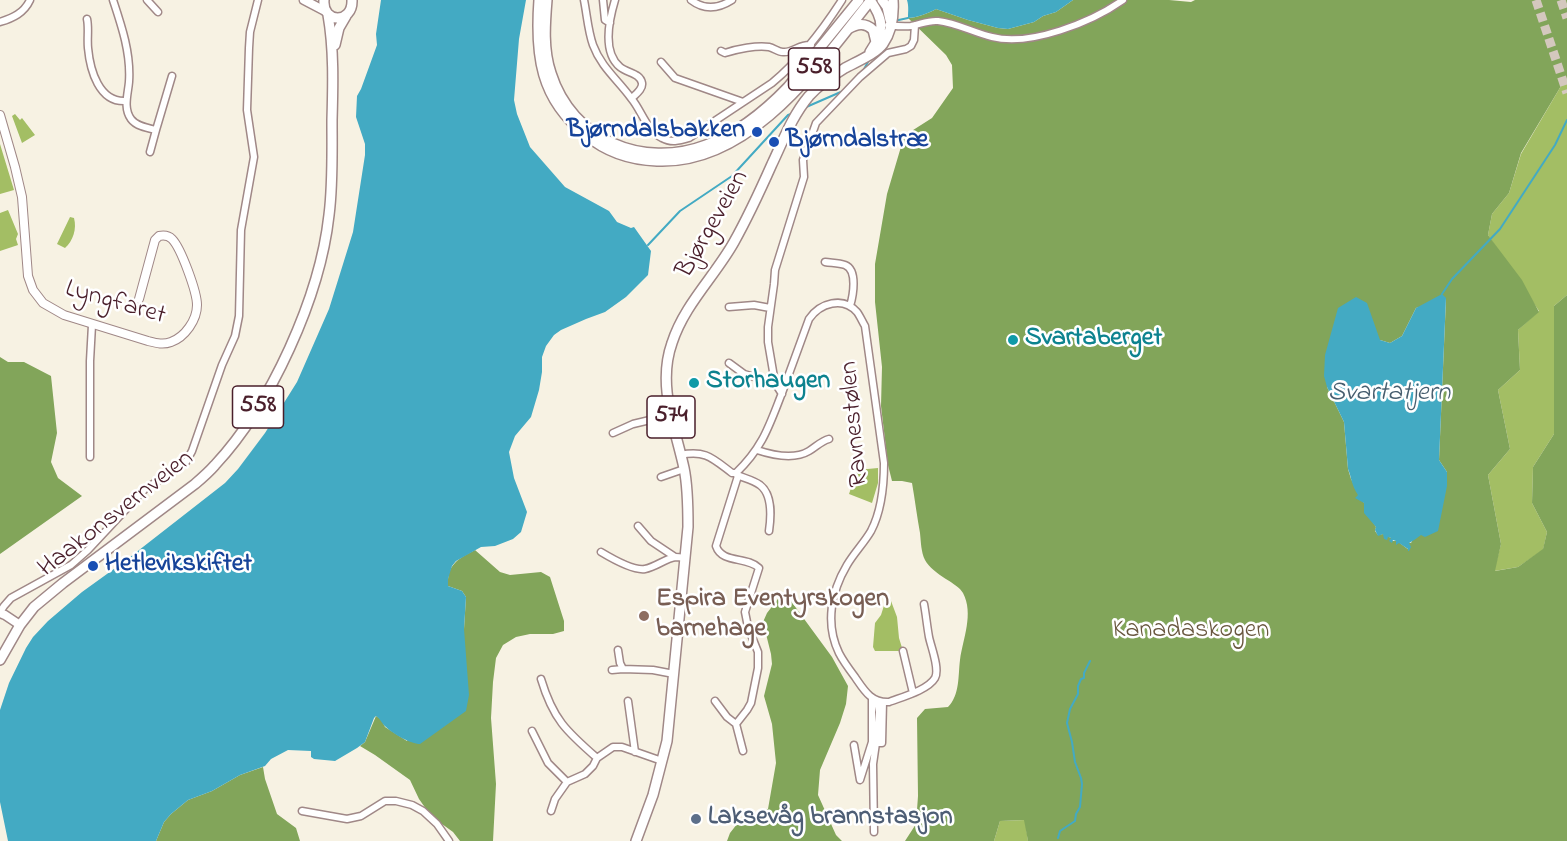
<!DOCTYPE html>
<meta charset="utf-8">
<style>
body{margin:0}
canvas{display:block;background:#f7f2e3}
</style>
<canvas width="1567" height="841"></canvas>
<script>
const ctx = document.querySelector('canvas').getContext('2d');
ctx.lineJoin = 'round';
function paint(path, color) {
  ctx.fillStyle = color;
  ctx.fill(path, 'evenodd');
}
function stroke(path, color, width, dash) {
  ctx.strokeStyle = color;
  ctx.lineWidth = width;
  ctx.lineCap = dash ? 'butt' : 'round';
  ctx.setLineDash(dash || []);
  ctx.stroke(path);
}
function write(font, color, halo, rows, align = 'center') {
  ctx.font = font + ' "Indie Flower",sans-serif';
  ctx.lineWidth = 5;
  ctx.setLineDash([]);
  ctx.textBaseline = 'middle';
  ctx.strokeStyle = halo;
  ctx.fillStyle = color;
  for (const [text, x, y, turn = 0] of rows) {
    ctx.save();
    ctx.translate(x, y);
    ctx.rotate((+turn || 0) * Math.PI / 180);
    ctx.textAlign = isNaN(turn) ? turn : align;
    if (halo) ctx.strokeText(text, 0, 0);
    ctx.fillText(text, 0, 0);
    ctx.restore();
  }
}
const green = new Path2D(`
 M1567,84V295L1554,306V434L1533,467L1532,503L1547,532L1543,550L1518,567L1494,571L1501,544L1488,475L1510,449L1498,390L1520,370L1518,330L1539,311L1488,235L1492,214L1509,193L1521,154L1561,86Z
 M15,114L20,120L22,118L35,135L22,143L12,116Z
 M0,144L14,190L0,194Z
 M8,210L18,234L16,239L18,245L0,251V213Z
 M70,217L74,218C77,229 73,241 65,248L57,244Z
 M878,468V483L872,503L849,494L857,470Z
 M888,593L897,617L899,638L903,651H875L873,647L875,623L881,615Z
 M1025,820L1028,841H994L1000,821Z`);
const forest = new Path2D(`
 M1073,0H1169L1191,2L1195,0H1567V84L1561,86L1521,153L1509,193L1492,214L1488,235L1522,280L1539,312L1518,330L1520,370L1498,390L1510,449L1488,475L1501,544L1495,571L1518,567L1543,549L1547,532L1532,503L1533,467L1554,434V306L1567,295V841H1028L1024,820L1000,821L994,841H905L916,824L918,796L917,718L925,709L948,707C960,695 958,676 960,660C963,638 974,614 963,593C958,583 933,575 925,560C921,552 921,542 920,533C917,517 915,500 912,483L902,481H892L888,465L881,406L882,367L875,302V264L887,194L903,140L910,132L932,118L953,88L952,65L946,55L908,18C915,18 930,13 936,9L968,20L998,28L1008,29L1034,22L1043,16L1056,12ZM1446,299L1439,460L1447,472L1411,543H1408L1409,550L1397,541H1392L1391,538L1383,534L1378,535L1375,531L1376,527L1365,510L1364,503L1351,479L1348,469L1344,422L1327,387L1380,340L1390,343L1402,336L1416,308Z
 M0,357L8,362H24L51,376L57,433L51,462L58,478L82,496L0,554Z
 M475,550L500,572L510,575L541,572L550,577L564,621V631L553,634H530L516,637L503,645L496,658L493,682L491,718L496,784L493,841H460L453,832L431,816L419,799L410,780L375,755L360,746L365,742L376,716L381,719L385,727L407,741L464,629L466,597L462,591L448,586C447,564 458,559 475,550Z
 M781,595L788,597L832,657L848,686L846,704L840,723L820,770L818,795L836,835L842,841H727L730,833L741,819L749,814L760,813L768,809L776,763L772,724L764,696L772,664L771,654L763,622L767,613Z
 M263,767L265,779L277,814L296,828L300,841H156L164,822L171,814L188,800L212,791L240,775Z`);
const water = new Path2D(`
 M381,0H526L519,39L514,100L517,114L530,147L565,187L609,211L617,222L631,228L634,227L651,251L648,275L626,297L605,312L586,319L561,330L554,335L546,346L542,357V372L539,390L531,417L515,436L509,452L514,478L527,512L521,532L513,539L495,546L481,547L456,561L452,566L448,579V586L462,591L466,597L464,629L469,695L466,711L420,744C411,744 393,734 386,727C381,723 381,719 376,716L374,718L365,742L357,748L335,761L314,759L311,757V751L288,750L271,759L265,766L240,775L212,791L188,800L171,814L164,822L156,841H8L0,802V710L9,683L26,648L33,637L48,621L82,592L125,561L225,483L238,469L265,433L297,382L329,309L353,232L365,155V144L356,117L357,96L361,89L377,45L376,34Z
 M907,0H1073L1056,12L1043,16L1034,22L1008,29L998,28L968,20L936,9C930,13 915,18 908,18C908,11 909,7 907,0Z
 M1442,294L1446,298L1439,460L1447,472V486L1438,531L1425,537L1421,535C1418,537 1412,542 1409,543L1411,547L1409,551H1408V549L1399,543L1396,545V541L1393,540L1392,543L1389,541L1391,538L1388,537L1387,540L1384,539L1383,534L1378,536L1375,530L1376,527L1364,513V503L1355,498L1358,495C1351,484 1352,479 1348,469L1344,422L1327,387L1324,376L1325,355L1338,308L1356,297L1367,303L1380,340L1390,343L1402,336L1416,308Z`);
const stream = new Path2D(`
 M894,21L908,18
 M863,71L869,60
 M804,108L843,91
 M648,245L680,211L732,176L788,115L794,113
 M1442,294L1452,279L1500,229L1555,145L1567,120
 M1058,838L1060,831L1075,821L1076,814L1080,807L1082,784L1081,778L1075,762L1072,742L1067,723L1070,709L1078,694V686L1081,679L1084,678V673L1090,661`);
const primaryTunnel = new Path2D(`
 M1536,0L1567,93
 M1561,0L1567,18`);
const minor = new Path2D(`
 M113,0C122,27 131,54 129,82C128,94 123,108 131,119C136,126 147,128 156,130L172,76
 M147,0L158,12
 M584,0C587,15 588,31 593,45C601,67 618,80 631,98C642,111 646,130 662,138C671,143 679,141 689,138L772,83C801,59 822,31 842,0
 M603,0L605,20L610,23
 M615,0C609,20 602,52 620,67C627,73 640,73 642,83C643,89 636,94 632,98
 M691,0C704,10 718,9 732,0
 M87,19C89,28 87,38 88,48C90,70 99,103 126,101
 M0,22C13,18 24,13 30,0
 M888,25C896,26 903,27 911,26C921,24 929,20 938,21C957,23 974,33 992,37C1030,47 1092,22 1123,0
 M721,51L725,53C737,49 757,45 769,47C774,48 778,52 783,52C793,53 799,44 811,45
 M661,62L675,78L743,102
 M150,152L156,130
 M825,262C831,263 839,263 845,265C858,270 853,296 850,306
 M729,307L754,305L770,308
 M729,363L744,374L775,383
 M782,394L775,383L768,342V327L774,284L775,270L804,177L803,160L816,123L860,77L888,53L906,49L911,46L914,40L915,25
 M613,433L633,424L671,415
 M757,450C772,455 794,460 809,451C816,447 821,441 829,439
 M680,455C706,450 712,458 732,473H736C763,447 769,426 782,393C791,368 800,343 809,319C820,303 843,296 857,312C860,316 862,321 865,326L884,463C884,486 882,510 871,531C864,543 854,553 847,565C831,592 825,624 839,653C843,661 849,669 855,677C864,690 871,703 889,702C902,697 928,690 935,678C940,669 931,647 929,637C927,626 926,615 924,604
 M90,457V361L92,325
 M737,475C744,478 753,480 760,485C773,495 771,517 769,531
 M738,476L716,546C722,564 747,556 759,568L745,612L748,627L758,652V668L751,703L747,710L736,724L743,751
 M661,477L684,469
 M638,526L651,541L675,557
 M601,552C611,558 633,571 645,569C656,567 666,558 676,557C679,557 683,558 686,557
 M0,612L4,606L11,598L71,565L88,550L145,489L175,470L186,462L192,451L222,365L235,336L239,316L241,230L254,157L247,110L249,48L250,32L258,0
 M618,650L620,663L623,669L653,670L674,674
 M903,651L913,693
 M612,670L623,669
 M541,679C553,719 566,731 597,758L613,747H622L662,761
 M628,701L635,752
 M715,701L727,717L736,724
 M532,731L548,763L567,782
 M872,742V699
 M854,745L860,780L872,742L876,743L879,712L877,701
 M302,811L347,819L361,816L385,801H396L412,805L423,811L437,824L449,841
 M551,811L555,799L567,782L585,774L593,766L597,758
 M874,832L873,764L876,743H882L883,702`);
const tertiary = new Path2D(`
 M0,115L15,167L22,197L28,276L33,290L43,303L64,315L148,341C156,343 163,345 171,342C185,337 197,320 197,305C197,292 181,248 172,239C168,235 164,235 159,236L155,240L139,299`);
const secondary = new Path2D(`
 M304,0L325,11
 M0,613L5,615L20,625`);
const primary = new Path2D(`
 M324,0C322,24 353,24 352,0
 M539,0C535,55 540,99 586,135C606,152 631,160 657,161C751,165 819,65 871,0
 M547,0C545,24 543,50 551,73C572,140 643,169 706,145C738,133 765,111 788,87L859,0
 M870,0C885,21 884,31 870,52
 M882,0L887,7L890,20
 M848,29C857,24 865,22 873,30L876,42
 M335,45L339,28L346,16
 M0,660L20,625L34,607L63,583L195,484C202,478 209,472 215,465C271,405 320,297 329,215C333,184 332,151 332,120C333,85 334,49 328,15
 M636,841L653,795L667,741L688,527C688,507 688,487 684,468C675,427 657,385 672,343C684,305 715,276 734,242C748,217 760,191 772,164C783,141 792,116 809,96C819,85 832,76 845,68C856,62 876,54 883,44C892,31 894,15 893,0`);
const markers = [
 [757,132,6,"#1a4fb4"],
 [774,142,6,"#1a4fb4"],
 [1013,340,6,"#0f9aa8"],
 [694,383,6,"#0f9aa8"],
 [93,566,6,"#1a4fb4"],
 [644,616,6,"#8d6e63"],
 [696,819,6,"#5c6f8a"]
];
const shields = [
 [814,69,51],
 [258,407,51],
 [671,417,48]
];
const shieldNames = [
 ["558",814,69],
 ["558",258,407],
 ["574",671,417]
];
const transitNames = [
 ["Bjørndalsbakken",745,132,"right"],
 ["Bjørndalstræ",786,142],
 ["Hetlevikskiftet",105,566]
];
const streetNames = [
 ["Bjørgeveien",714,225,-60],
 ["Lyngfaret",115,304,16],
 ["Ravnestølen",856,424,-95],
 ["Haakonsvernveien",117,515,-38]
];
const cultureNames = [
 ["Svartaberget",1025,340],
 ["Storhaugen",706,383]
];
const educationNames = [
 ["Espira Eventyrskogen",656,601],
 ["barnehage",656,631]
];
const parkNames = [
 ["Kanadaskogen",1191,632]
];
const serviceNames = [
 ["Laksevåg brannstasjon",708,819]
];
const waterNames = [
 ["Svartatjern",1389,395]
];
paint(green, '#a3be64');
paint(forest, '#82a55a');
paint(water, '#43aac3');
stroke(stream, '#43aac3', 2);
stroke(primaryTunnel, '#d4c8be', 9, [9, 4.5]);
stroke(minor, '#a08887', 9);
stroke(tertiary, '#a08887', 10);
stroke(secondary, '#a08887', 11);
stroke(primary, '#a08887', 12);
stroke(minor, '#fff', 6);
stroke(tertiary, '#fff', 8);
stroke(secondary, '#fff', 8);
stroke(primary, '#fff', 9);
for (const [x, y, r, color] of markers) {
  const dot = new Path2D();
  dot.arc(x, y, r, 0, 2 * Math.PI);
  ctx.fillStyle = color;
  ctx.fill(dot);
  stroke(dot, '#fff', 2);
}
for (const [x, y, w] of shields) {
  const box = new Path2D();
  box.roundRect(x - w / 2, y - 21, w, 42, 4.5);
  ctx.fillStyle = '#fff';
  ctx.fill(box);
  stroke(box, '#4a1f2b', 1.5);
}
write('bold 24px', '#4a1f2b', null, shieldNames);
write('bold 26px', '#164399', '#fff', transitNames, 'left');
write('26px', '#4a1f2b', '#fff', streetNames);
write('bold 26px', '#0d838f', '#fff', cultureNames, 'left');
write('bold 26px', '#785e54', '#fff', educationNames, 'left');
write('26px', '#69573f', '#fff', parkNames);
write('bold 26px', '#4e5e75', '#fff', serviceNames, 'left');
write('italic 27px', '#475e6f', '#fff', waterNames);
</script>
